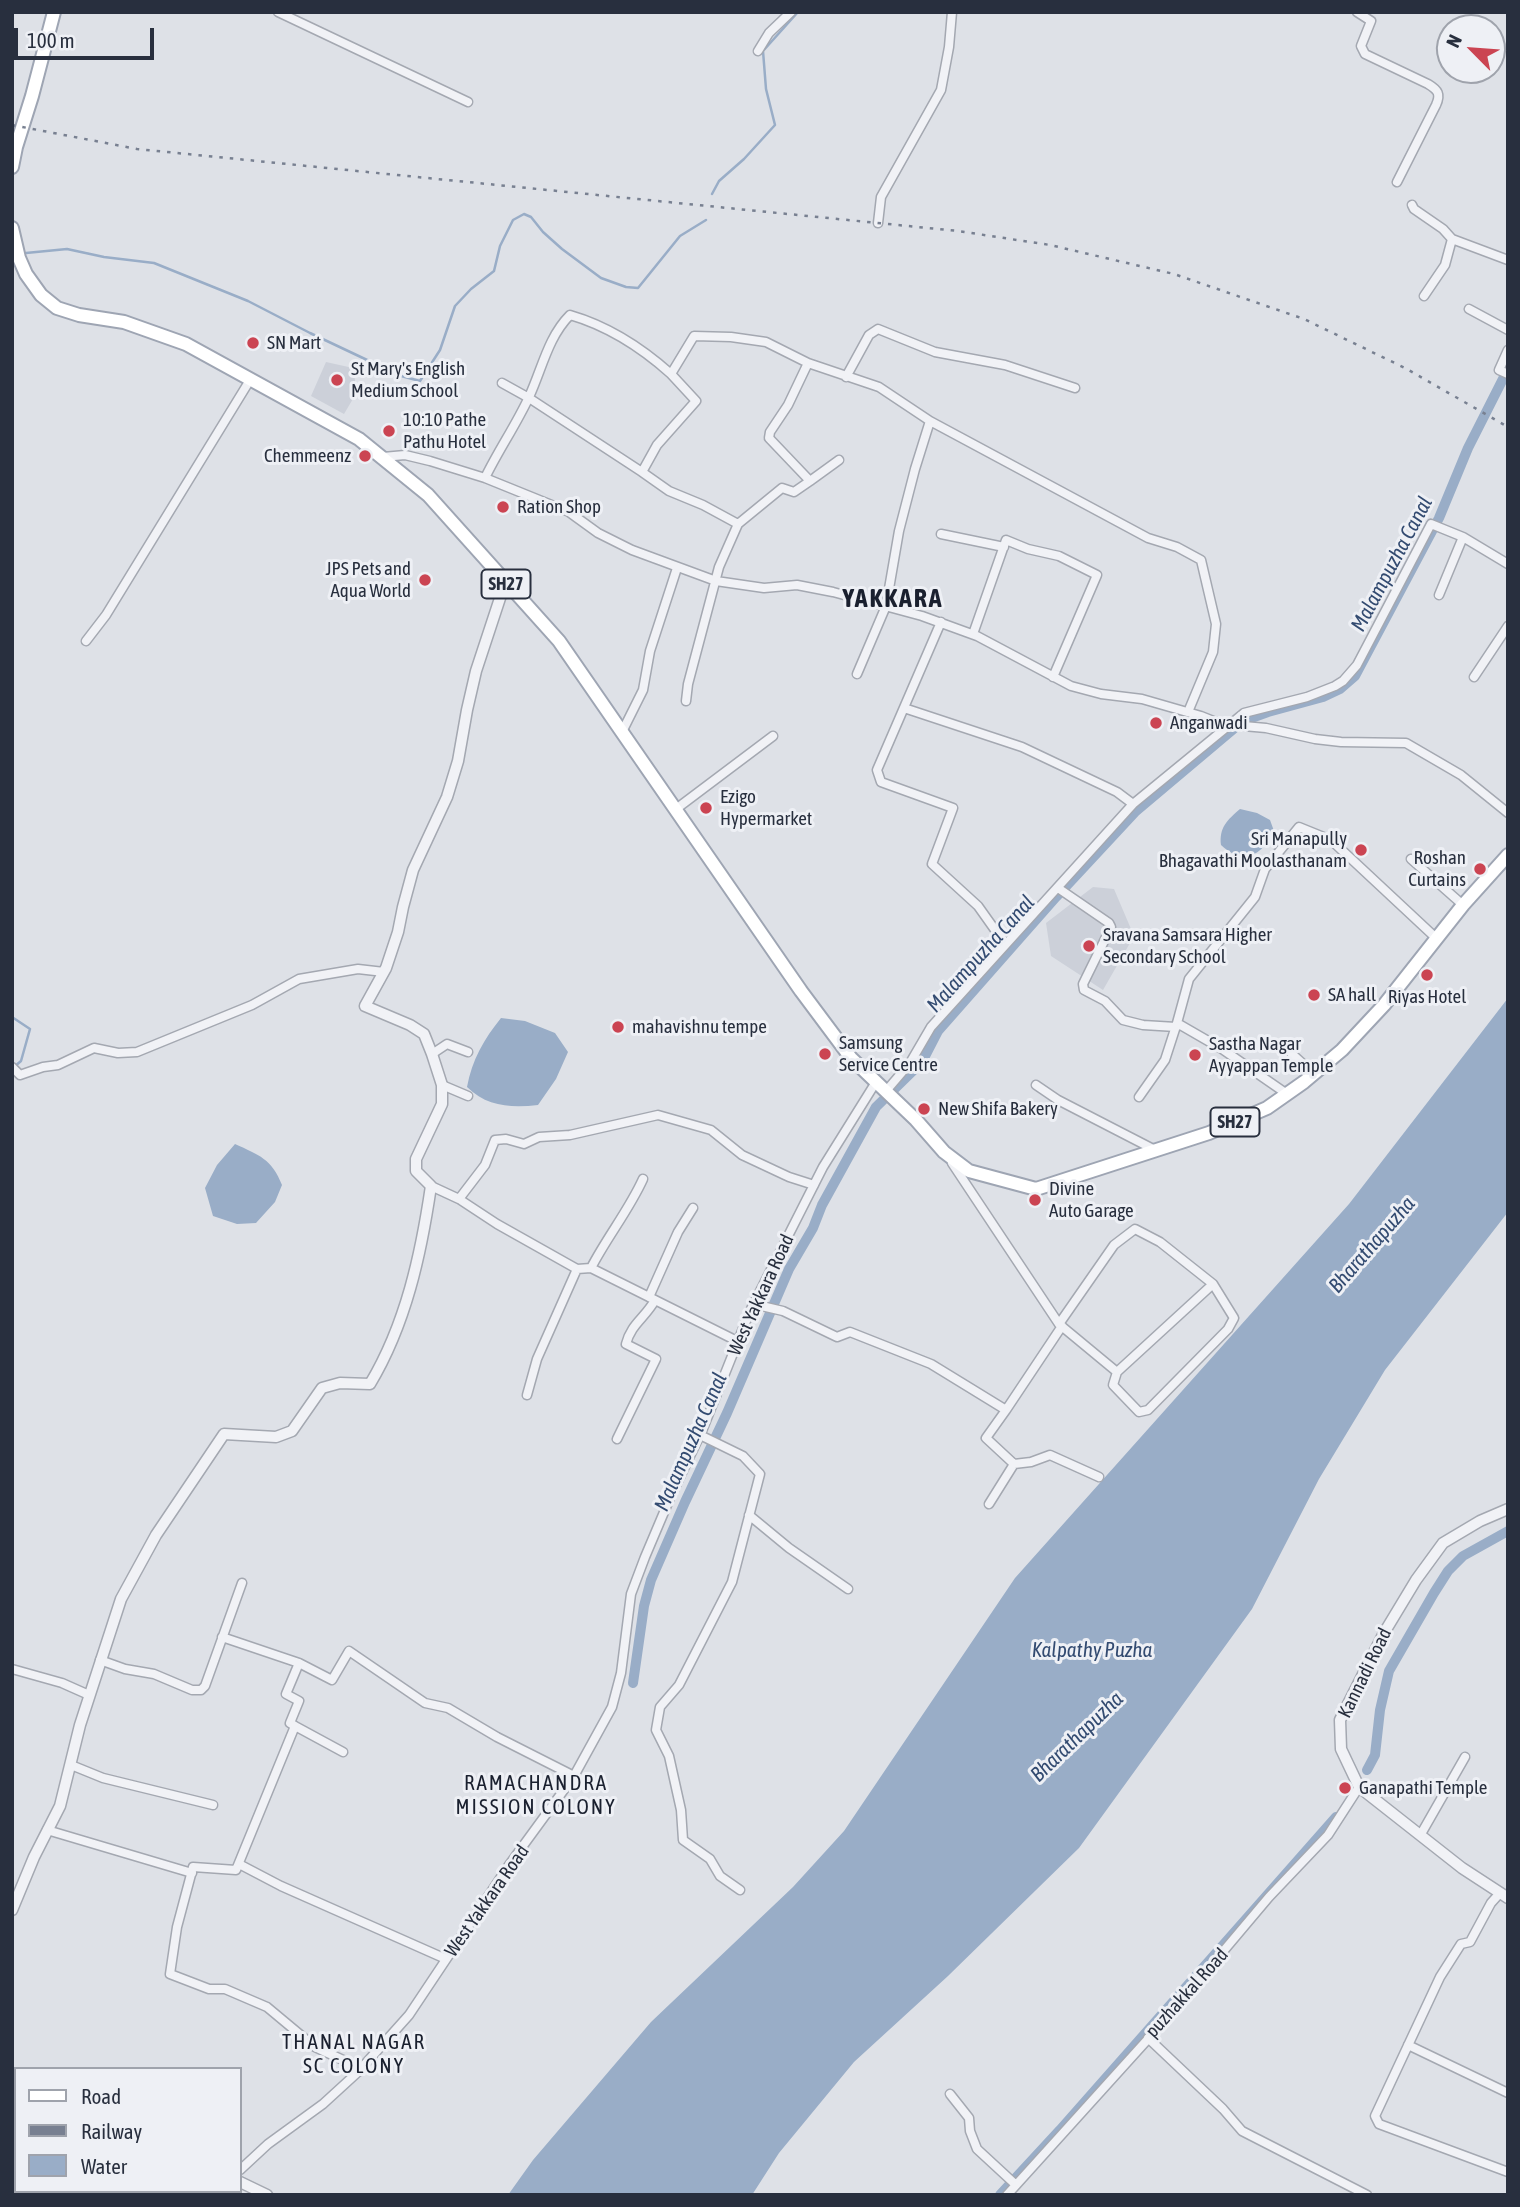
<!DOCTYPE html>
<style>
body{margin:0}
#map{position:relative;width:1520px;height:2207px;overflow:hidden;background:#dee1e7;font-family:"Asap Condensed",sans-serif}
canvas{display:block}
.frame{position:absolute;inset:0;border:14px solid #282f3e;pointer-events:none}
.legend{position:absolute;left:14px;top:2067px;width:228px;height:126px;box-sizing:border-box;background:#eef0f5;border:2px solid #9fa3ac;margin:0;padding:9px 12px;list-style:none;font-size:21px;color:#282f3e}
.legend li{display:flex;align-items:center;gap:14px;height:35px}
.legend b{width:35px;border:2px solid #9fa3ac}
.north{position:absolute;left:1436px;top:14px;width:70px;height:70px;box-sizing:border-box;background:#eef0f5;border:2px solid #9fa3ac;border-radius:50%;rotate:295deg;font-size:19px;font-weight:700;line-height:28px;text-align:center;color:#282f3e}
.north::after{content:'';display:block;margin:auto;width:24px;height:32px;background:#cb4452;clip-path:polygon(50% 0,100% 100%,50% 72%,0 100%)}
.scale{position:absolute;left:14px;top:28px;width:140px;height:32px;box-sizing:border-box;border:4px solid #282f3e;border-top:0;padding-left:9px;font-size:21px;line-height:24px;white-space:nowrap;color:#282f3e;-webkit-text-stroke:5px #eef0f5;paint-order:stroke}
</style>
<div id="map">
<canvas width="1520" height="2207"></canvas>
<div class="frame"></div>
<ul class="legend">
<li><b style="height:9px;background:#fff"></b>Road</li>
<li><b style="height:9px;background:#788091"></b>Railway</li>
<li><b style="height:19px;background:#99adc7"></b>Water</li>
</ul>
<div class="north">N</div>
<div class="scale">100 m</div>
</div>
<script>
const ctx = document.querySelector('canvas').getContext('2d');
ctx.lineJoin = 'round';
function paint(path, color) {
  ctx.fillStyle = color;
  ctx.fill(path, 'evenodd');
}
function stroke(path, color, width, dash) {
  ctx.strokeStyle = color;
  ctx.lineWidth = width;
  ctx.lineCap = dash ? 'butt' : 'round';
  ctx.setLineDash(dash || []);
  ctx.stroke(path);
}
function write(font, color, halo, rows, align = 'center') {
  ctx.font = font + ' "Asap Condensed",sans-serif';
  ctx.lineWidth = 6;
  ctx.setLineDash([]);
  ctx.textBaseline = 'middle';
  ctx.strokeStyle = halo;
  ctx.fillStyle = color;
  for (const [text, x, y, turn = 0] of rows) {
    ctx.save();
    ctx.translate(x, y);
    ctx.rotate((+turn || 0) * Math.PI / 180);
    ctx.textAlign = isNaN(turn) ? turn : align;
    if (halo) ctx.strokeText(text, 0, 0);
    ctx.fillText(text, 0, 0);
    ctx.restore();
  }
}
const built = new Path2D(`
 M326,362L353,368L357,392L344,414L311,396Z
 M1093,887L1114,889L1134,936L1103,990L1051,956L1046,923Z`);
const water = new Path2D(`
 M1240,809L1257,813L1270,820L1274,831C1262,856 1243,866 1221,845C1219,828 1227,820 1240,809Z
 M1508,998V1212L1385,1370L1319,1479L1252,1609L1079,1848L948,1976L854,2062L779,2153L752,2195H508L533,2160L651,2022L793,1887L844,1831L1015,1578L1349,1204Z
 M501,1018L525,1021L555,1033L568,1052L556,1079L538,1105C512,1108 487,1107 467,1087C472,1060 484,1039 501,1018Z
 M235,1144C259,1155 272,1159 282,1185L275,1202L256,1223L237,1224L213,1216L205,1188L217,1165Z`);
const stream = new Path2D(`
 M712,194L719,181L744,159L775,125L766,89L763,51L798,12
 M26,253L67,249L104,257L154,263L248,301L310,333L401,376L420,381L440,350L455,306L471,289L494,271L500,246L513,220L524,214L531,217L543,232L562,249L601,278L626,287L638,288L680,236L706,220
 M12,1017L30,1029L21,1061L14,1067`);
const canal = new Path2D(`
 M633,1683L644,1606L651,1580L685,1502L727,1413L789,1269L813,1228L822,1205L876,1107L922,1062L938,1031L1056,897L1135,812L1243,721L1268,712L1323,697L1340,689L1355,676L1439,518L1468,448L1508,369
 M1367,1770L1375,1755L1380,1710L1389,1671L1434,1593L1448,1571L1463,1556L1508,1531
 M1000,2195L1060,2130L1336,1817`);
const minor = new Path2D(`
 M278,12L468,102
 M1357,12L1371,21L1361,46L1365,54L1428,84C1438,90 1441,94 1436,105L1397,182
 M758,51L769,33L791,12
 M1412,205L1414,209L1443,229L1452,239L1508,260
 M878,223L881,197L941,90L949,47L952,12
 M1424,296L1445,265L1452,239
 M1469,309L1508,330
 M1508,350L1499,370L1508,374
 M671,374L696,401L657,445L642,472L669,491L703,505L738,524
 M846,377L869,335L878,329L935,352L1005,365L1075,388
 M502,383L529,398L642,472
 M930,421L1148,538L1177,547L1201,560L1216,624L1213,652L1188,712
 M383,457L405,455L430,461L485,478L569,512L598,533L632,550L716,581L764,588L797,585L833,592L922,616L977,636L1071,686L1101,694L1142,699L1201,716L1221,724L1266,728L1315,739L1341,742L1406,743L1461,775L1508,813
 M485,478C498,451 516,425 529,397C542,369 548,337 570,315C608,326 642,348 671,374L694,336L731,337L766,342L808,363L879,387L930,421L915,469L899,531L886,606L857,674
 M810,481L839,460
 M941,534L1004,547
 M1439,595L1463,537L1508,564
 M941,622L877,770L881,782L953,808L932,864L978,906L1005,944
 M973,634L1006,540L1028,549L1059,556L1097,575L1053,677
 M86,641L106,615L250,380
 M1474,677L1508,626
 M686,701L688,684L719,567L738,524L782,488L794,492L810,481L769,438L770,432L788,405L808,363
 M904,708L1022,747L1117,792L1133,804
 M622,732L643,690L650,651L677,568
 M676,809L773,736
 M1411,859L1463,905
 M1058,888L1109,923L1111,927L1083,984L1084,990L1105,1001L1123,1020L1143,1025L1176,1027
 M1291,1053L1314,1074
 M432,1054L447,1044L468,1052
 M12,1067L20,1075L43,1067L58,1065L94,1048L118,1053L137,1052L252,1005L299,979L358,969L384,972
 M442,1085L468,1096
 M1036,1085L1058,1100L1157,1151
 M886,1091L910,1063L931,1027L1133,804L1244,713L1307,697L1335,686L1343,681L1357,665L1431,524L1463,537
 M1287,1094L1222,1049L1177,1023L1189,979L1255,897L1265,869L1299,827L1331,840L1436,938
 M1139,1097L1165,1060L1177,1023
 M952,1163L1059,1324L1117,1372L1213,1284
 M431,1186L459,1199L497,1224L577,1269L591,1268L739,1342
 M459,1199L485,1165L495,1140L506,1139L524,1144L539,1137L570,1135L658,1115L711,1130L742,1155L789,1177L814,1185
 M591,1268C607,1237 629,1210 643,1179
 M649,1297L678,1232L693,1208
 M753,1304L783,1311L837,1337L850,1332L931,1364L1006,1410L1062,1326
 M1059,1324L1114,1245L1135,1229L1160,1242L1213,1284L1234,1318L1228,1329L1148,1410L1139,1412L1113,1385L1117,1372
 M527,1395L537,1359L577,1269
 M1006,1410L986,1438L1014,1464L1031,1462L1050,1455L1099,1477
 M700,1435L743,1456L760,1474L732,1582L679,1685L660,1707L656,1730L669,1756L681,1810L683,1840L710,1859L720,1876L740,1890
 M617,1439L656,1359L626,1344C631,1324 645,1318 655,1300
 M989,1504L1014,1464
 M749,1515L789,1548L848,1589
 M222,1637L299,1663L332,1680L349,1651L425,1703L448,1708L497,1737L574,1776
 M100,1660L125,1669L154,1674L192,1690H201L205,1686L242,1583
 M12,1669L62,1683L89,1695
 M295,1726L290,1723L299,1701L286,1694L299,1663
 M343,1752L295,1726L236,1870L193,1867L177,1927L170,1974L209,1989H225L267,2007L315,2047L343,2060L358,2072
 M71,1765L103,1778L213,1805
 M47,1830L192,1873
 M1421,1834L1465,1757
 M239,1864L281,1886L446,1959
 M1500,1893L1491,1903L1470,1942L1461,1944L1440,1977L1375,2116L1379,2124L1508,2172
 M1148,2038L1223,2109L1242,2131L1367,2195
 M1408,2045L1508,2093
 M950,2094L969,2118L970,2131L977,2149L1016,2185
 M12,2119L16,2112
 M240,2170L268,2144L323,2104L358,2072L409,2015L509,1865L574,1776L612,1707L621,1673L631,1594L645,1557L670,1498L702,1431L750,1311L823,1167L876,1082
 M220,2195L222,2191
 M1007,2195L1167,2018L1269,1897L1328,1835L1359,1787`);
const tertiary = new Path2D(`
 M1508,1509L1480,1521L1443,1543L1416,1580L1384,1633L1340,1720L1341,1749L1359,1787L1462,1868L1508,1898
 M12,1910L34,1857L60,1806L80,1725L121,1599L156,1535L224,1434L276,1437L292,1431L322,1388L340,1383L370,1384C406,1324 421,1254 431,1186L416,1171V1159L442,1104V1085L432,1054L424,1034L410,1025L365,1006L386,968L398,932L403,907L413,870L447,797L458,761L467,710L476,671L505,583
 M12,2094L16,2095
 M240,2182L267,2195`);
const primary = new Path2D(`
 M12,167L16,147L32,96L54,12
 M12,228L19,258L26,274L41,295L57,308L79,315L124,322L186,344L359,439L428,495L559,641L801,991L851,1058L916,1120L944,1152L969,1171L1036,1189L1209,1133L1267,1108L1304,1082L1342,1050L1384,1005L1463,905L1508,855`);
const rail = new Path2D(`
 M12,125L137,149L958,231L1050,245L1174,274L1304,319L1405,368L1508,427`);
const markers = [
 [253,343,7,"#cb4452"],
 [337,380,7,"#cb4452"],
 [389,431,7,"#cb4452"],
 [365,456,7,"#cb4452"],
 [503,507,7,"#cb4452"],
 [425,580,7,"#cb4452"],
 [1156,723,7,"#cb4452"],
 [706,808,7,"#cb4452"],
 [1361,850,7,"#cb4452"],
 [1480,869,7,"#cb4452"],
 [1089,946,7,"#cb4452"],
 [1427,975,7,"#cb4452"],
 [1314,995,7,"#cb4452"],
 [618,1027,7,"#cb4452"],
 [825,1054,7,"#cb4452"],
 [1195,1055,7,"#cb4452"],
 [924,1109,7,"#cb4452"],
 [1035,1200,7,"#cb4452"],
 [1345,1788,7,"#cb4452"]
];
const shields = [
 [506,584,49],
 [1235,1122,49]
];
const shieldNames = [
 ["SH27",506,584],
 ["SH27",1235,1122]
];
const poiNames = [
 ["SN Mart",267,343],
 ["St Mary's English",351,369],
 ["Medium School",351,391],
 ["10:10 Pathe",403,420],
 ["Pathu Hotel",403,442],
 ["Chemmeenz",351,456,"right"],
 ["Ration Shop",517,507],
 ["JPS Pets and",411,569,"right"],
 ["Aqua World",411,591,"right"],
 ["Anganwadi",1170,723],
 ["Ezigo",720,797],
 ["Hypermarket",720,819],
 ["Sri Manapully",1347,839,"right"],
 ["Bhagavathi Moolasthanam",1347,861,"right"],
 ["Roshan",1466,858,"right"],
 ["Curtains",1466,880,"right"],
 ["Sravana Samsara Higher",1103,935],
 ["Secondary School",1103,957],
 ["SA hall",1328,995],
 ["Riyas Hotel",1427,997,"center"],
 ["mahavishnu tempe",632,1027],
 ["Samsung",839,1043],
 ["Service Centre",839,1065],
 ["Sastha Nagar",1209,1044],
 ["Ayyappan Temple",1209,1066],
 ["New Shifa Bakery",938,1109],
 ["Divine",1049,1189],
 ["Auto Garage",1049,1211],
 ["Ganapathi Temple",1359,1788]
];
const streetNames = [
 ["West Yakkara Road",761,1295,-65],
 ["Kannadi Road",1365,1673,-64],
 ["West Yakkara Road",487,1901,-55],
 ["puzhakkal Road",1187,1993,-48]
];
const waterNames = [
 ["Malampuzha Canal",1392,564,-62],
 ["Malampuzha Canal",981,954,-48],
 ["Bharathapuzha",1372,1245,-49],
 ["Malampuzha Canal",691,1442,-66],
 ["Kalpathy Puzha",1092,1650],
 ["Bharathapuzha",1077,1737,-44]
];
const neighbourhoodNames = [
 ["RAMACHANDRA",536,1783],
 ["MISSION COLONY",536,1807],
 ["THANAL NAGAR",354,2042],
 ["SC COLONY",354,2066]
];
const districtNames = [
 ["YAKKARA",893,599]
];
paint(built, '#ccd0d9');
paint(water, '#99adc7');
stroke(stream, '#99adc7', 2.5);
stroke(canal, '#99adc7', 10);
stroke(minor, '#a4a8b1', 11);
stroke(tertiary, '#a4a8b1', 13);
stroke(primary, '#9ea5b3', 16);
stroke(minor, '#f1f2f6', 8);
stroke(tertiary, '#f1f2f6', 10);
stroke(primary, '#fff', 12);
stroke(rail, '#788091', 2.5, [3.5, 7]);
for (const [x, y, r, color] of markers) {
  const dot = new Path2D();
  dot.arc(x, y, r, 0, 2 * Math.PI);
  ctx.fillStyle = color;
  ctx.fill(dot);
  stroke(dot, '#eef0f5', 2.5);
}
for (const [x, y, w] of shields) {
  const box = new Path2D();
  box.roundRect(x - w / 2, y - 14.5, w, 29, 5);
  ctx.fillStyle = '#eef0f5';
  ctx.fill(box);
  stroke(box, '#282f3e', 2);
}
write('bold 18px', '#282f3e', null, shieldNames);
write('19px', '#282f3e', '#eef0f5', poiNames, 'left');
write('19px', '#282f3e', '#eef0f5', streetNames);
write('italic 21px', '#334b71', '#eef0f5', waterNames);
ctx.letterSpacing = '2px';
write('21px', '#1a202f', '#eef0f5', neighbourhoodNames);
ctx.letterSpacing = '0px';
ctx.letterSpacing = '2px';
write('bold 26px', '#1a202f', '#eef0f5', districtNames);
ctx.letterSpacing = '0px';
</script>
